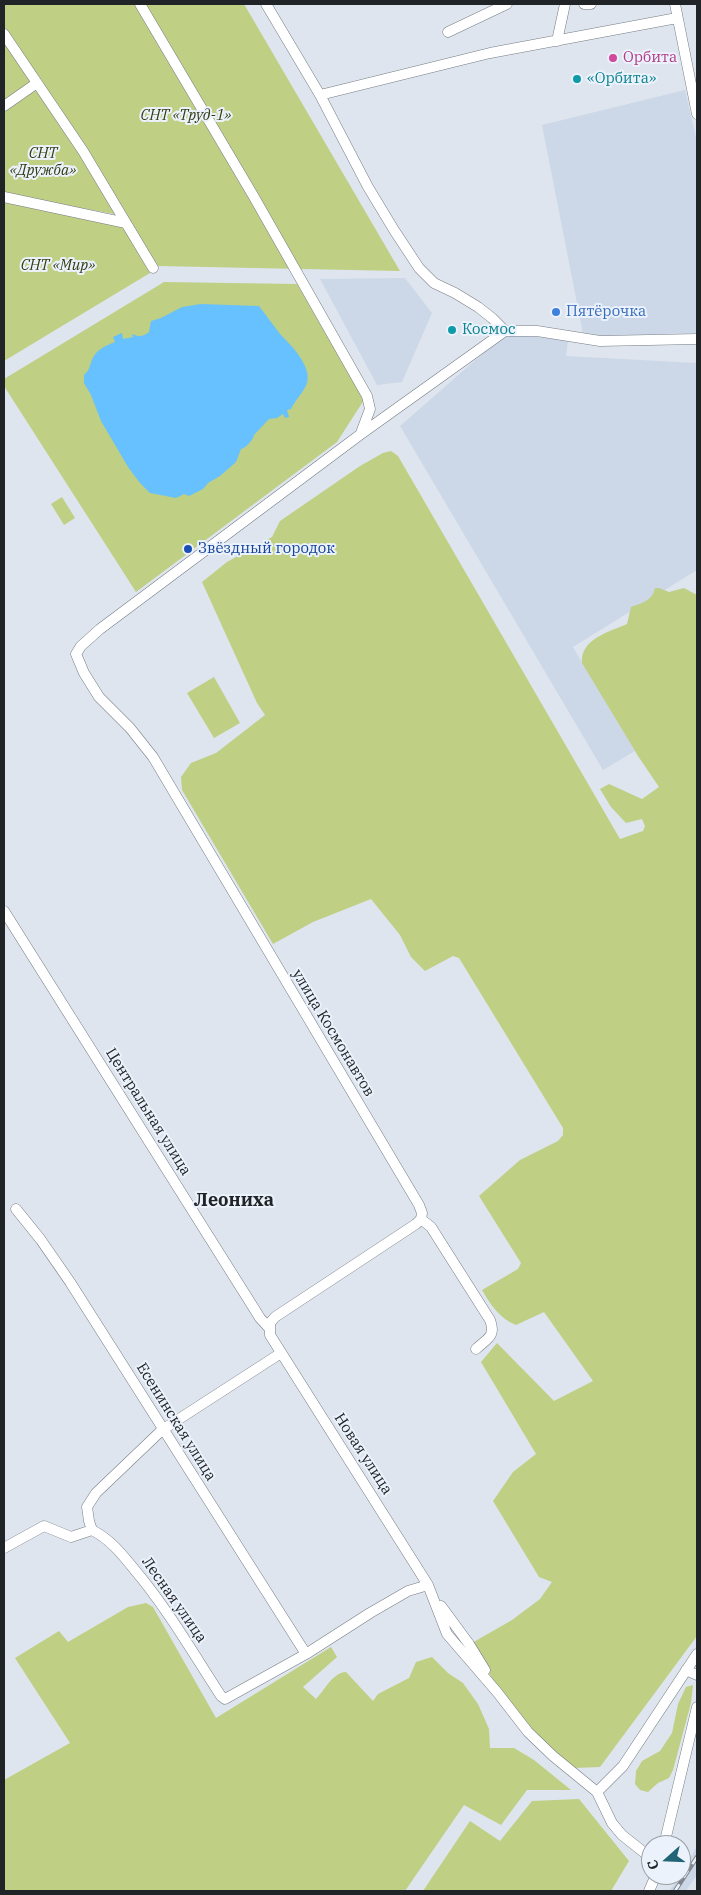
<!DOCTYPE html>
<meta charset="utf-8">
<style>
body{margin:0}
#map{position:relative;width:701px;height:1895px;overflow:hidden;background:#dee5ee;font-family:"IBM Plex Serif",serif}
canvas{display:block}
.frame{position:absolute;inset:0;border:5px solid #212427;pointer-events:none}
.north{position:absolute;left:641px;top:1835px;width:50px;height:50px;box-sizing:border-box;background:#ebf2fb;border:1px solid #9aa0a6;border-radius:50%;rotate:250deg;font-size:14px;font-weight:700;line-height:20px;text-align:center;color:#212427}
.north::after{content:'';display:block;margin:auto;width:18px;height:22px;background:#216476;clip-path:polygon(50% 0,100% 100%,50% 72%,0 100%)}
</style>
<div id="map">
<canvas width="701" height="1895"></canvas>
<div class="frame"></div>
<div class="north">С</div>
</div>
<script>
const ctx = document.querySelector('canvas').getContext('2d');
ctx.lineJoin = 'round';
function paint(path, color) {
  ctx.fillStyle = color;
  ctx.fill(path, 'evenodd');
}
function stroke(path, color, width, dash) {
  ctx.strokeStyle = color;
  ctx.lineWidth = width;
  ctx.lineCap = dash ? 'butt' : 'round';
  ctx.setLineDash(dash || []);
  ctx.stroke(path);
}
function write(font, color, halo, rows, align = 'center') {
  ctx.font = font + ' "IBM Plex Serif",serif';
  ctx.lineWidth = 4;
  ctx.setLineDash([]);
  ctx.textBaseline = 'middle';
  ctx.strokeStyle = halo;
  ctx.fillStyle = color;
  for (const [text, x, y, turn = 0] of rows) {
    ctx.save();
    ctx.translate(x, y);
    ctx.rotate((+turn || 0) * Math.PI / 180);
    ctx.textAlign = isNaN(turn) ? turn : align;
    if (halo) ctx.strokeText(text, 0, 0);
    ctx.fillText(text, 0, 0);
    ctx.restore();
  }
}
const built = new Path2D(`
 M685,90L697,142V333L600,336L583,334L542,125Z
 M405,278L432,313L402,382L377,385L320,279Z
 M516,334L568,341L566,356L697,363V570L573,647L635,751L603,770L400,426L488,349L501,339Z
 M697,1846V1875L686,1891H669L681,1875Z`);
const green = new Path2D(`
 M4,4H244L400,271L158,266L125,216L4,194Z
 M4,200L122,225L150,273L4,361Z
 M164,282L297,284L364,400L337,442L136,592L4,386V379Z
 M391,451L398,456L620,839L643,831L645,826L642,819L626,823L611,807L600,789L609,784L642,799L659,787L638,756L582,663C580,639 609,632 627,624L631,607C642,603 652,601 655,588H659L669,592L684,588L697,595V1636L600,1767L574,1768L531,1731L493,1680L472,1643L512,1620L540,1599L552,1582L539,1577L493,1501L513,1472L536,1454L481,1362L497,1343L554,1401L593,1381L544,1312L516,1325C500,1319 490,1304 482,1290L518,1269L521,1263L479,1196L520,1160L558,1141L563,1135V1128L459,958L453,956L425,971L411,957L400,935L371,899L313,922L273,944L182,790L181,777L191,763L216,753L265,715L257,703L202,582L227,562L272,537L280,521L360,466L383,453Z
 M62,497L75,518L64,525L51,504Z
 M214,677L240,723L214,738L187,693Z
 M146,1603L153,1607L216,1718L331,1647L337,1657L303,1687L316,1699C325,1690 332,1673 346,1672L373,1701L378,1694L409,1678L416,1662L432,1657L448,1673L463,1683L478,1704L489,1729L490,1748H514L534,1760L571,1790H527L501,1825L464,1805L405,1891H4V1780L70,1743L15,1658L59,1631L68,1642L128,1607Z
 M693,1685L691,1703L673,1770L669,1778L658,1783L648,1792L640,1790L635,1784L636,1771L642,1761L660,1751L672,1733L678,1704L686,1687Z
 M579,1799L629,1861L611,1891H423L470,1821L500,1841L532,1801Z`);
const water = new Path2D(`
 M201,304L259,306C266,315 273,325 280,334C291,345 312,366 307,383C304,392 295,400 291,409L287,410L289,417L285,418L283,414L277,418L269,419L254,435C253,440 246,448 241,449L236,462L220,476L208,483L203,489L189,496L184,494L176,498L150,493L140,483L128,467L101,421L91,395L84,383V375C91,369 89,364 94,356C98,349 107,345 115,342L113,337L122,333L123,339L133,337L132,334C139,337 143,337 149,332L151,321L161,318L182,307Z`);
const minor = new Path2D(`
 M140,4L254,197L367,396L370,409L361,433
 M266,4L320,95L368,187L394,230L419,268L434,283L455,293L478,307L492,318L505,331
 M584,4H591
 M675,4L697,114
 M448,32L507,4
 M4,34L83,151L126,223
 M557,41L565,4
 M320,95L490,53L677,18
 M4,106L37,83
 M4,197L126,223L153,268
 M4,911L260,1318L269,1328
 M16,1209L41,1240L70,1282L306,1654
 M421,1219L422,1213L419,1205L153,757L130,728L99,697L84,673L76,654L81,646L100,629L361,434L505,331H537L600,341L697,339
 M421,1219L416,1224L275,1317L270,1323V1335L428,1585L447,1634L497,1692L528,1732L553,1756L597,1792L612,1823L622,1835L651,1858
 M421,1219L431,1227L490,1320C496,1336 488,1338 476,1349
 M92,1530C111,1540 121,1553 134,1569C167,1608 193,1653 221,1696L225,1699L306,1654L370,1613L408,1591L428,1585
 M92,1530L89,1521L87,1507L96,1493L162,1430L281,1353
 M4,1548L44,1526L71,1537L92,1530
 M441,1606L469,1644L485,1670
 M686,1670L697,1675
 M597,1792L623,1766L697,1654
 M664,1845L697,1707
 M649,1891L656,1875`);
const rail = new Path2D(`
 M675,1891L697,1857`);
const markers = [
 [613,58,5,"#d1479c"],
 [577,79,5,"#0f9aa8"],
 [556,312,5,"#3f7fe0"],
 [452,330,5,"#0f9aa8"],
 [188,549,5,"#1a4fb4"]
];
const hotelNames = [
 ["Орбита",623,58]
];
const cultureNames = [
 ["«Орбита»",587,79],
 ["Космос",462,330]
];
const parkNames = [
 ["СНТ «Труд-1»",186,116],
 ["СНТ",43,154],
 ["«Дружба»",43,171],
 ["СНТ «Мир»",58,266]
];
const shopNames = [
 ["Пятёрочка",566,312]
];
const transitNames = [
 ["Звёздный городок",198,549]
];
const streetNames = [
 ["улица Космонавтов",333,1033,59],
 ["Центральная улица",148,1112,58],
 ["Есенинская улица",176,1422,58],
 ["Новая улица",363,1454,57],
 ["Лесная улица",174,1600,55]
];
const quarterNames = [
 ["Леониха",234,1201]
];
paint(built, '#ccd8e7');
paint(green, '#bfcf83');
paint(water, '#67c1fe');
stroke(minor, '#767c84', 11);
stroke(minor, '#fff', 10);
stroke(rail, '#82878d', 4.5);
stroke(rail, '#ebf2fb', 2.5, [8]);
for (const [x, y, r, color] of markers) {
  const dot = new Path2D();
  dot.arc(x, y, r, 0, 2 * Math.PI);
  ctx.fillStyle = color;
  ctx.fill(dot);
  stroke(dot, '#ebf2fb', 2);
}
write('15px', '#b23c85', '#ebf2fb', hotelNames, 'left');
write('15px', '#0d838f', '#ebf2fb', cultureNames, 'left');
write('italic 15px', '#343b13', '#ebf2fb', parkNames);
write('15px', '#366cbe', '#ebf2fb', shopNames, 'left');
write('15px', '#164399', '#ebf2fb', transitNames, 'left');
write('15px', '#212427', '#ebf2fb', streetNames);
write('bold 18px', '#212427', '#ebf2fb', quarterNames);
</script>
